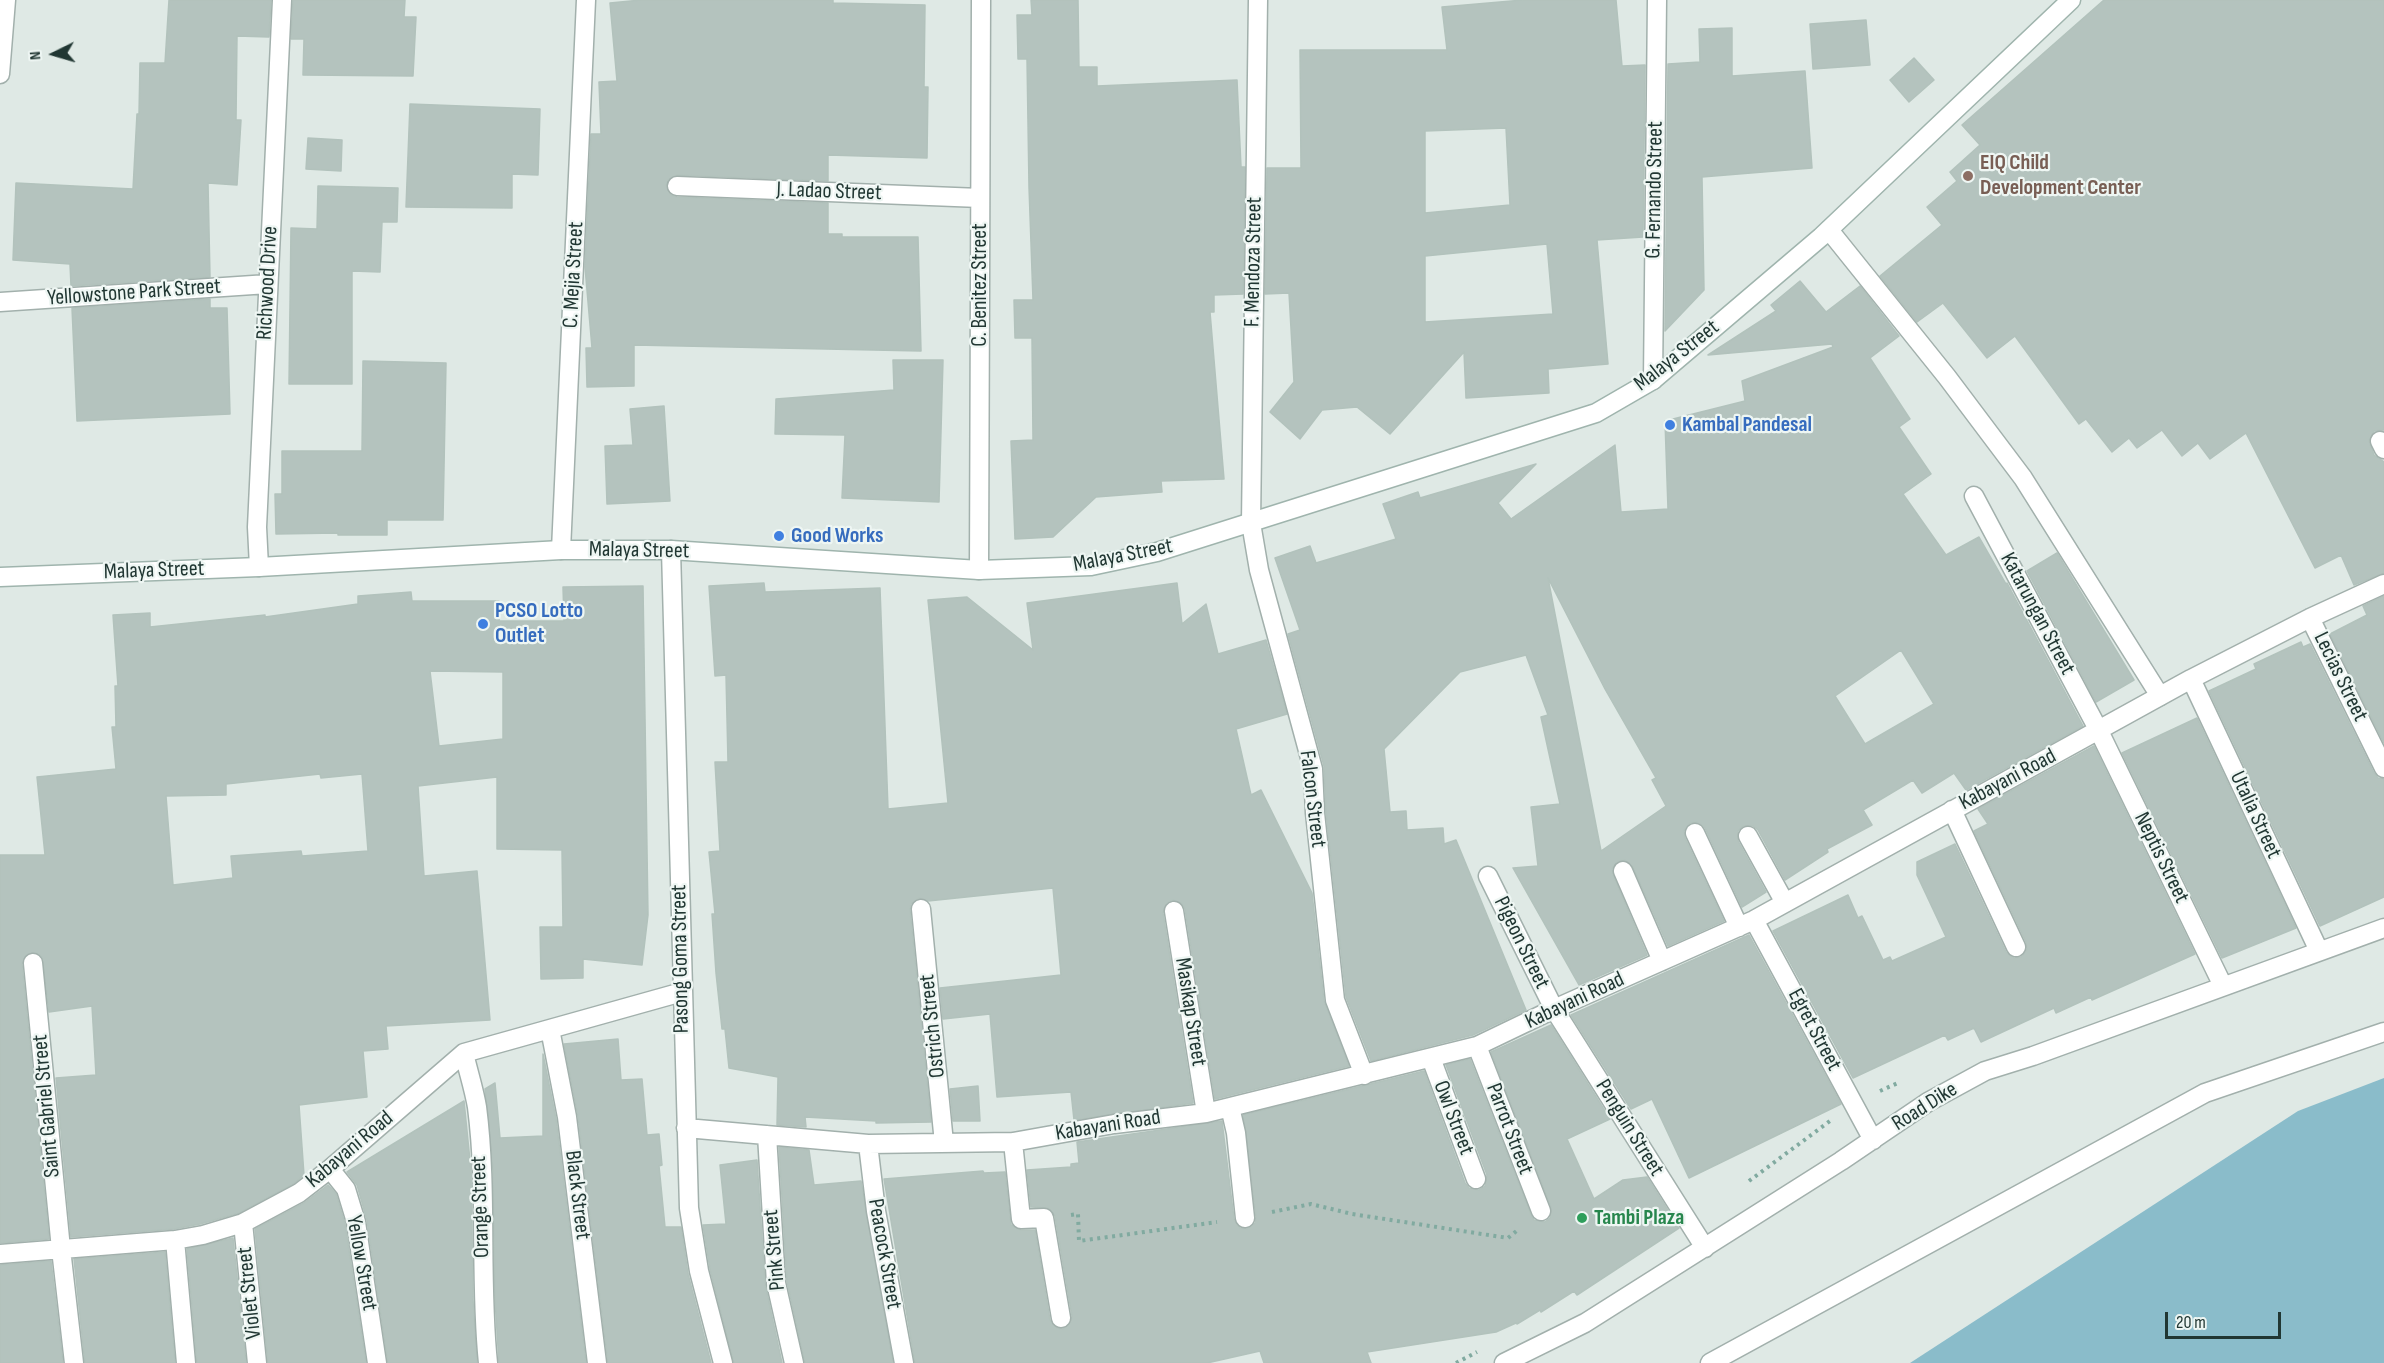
<!DOCTYPE html>
<style>
body{margin:0}
#map{position:relative;width:2384px;height:1363px;overflow:hidden;background:#dfe9e5;font-family:"Sofia Sans Condensed",sans-serif}
canvas{display:block}
.north{position:absolute;left:24px;top:24px;width:60px;height:60px;-webkit-text-stroke:4px #eef6f3;paint-order:stroke;rotate:265deg;font-size:16px;font-weight:700;line-height:24px;text-align:center;color:#213733}
.north::after{content:'';display:block;margin:auto;width:21px;height:27px;background:#213733;clip-path:polygon(50% 0,100% 100%,50% 72%,0 100%)}
.scale{position:absolute;left:2165px;top:1312px;width:116px;height:27px;box-sizing:border-box;border:3px solid #213733;border-top:0;padding-left:8px;font-size:18px;line-height:21px;white-space:nowrap;color:#213733;-webkit-text-stroke:4px #eef6f3;paint-order:stroke}
</style>
<div id="map">
<canvas width="2384" height="1363"></canvas>
<div class="north">N</div>
<div class="scale">20 m</div>
</div>
<script>
const ctx = document.querySelector('canvas').getContext('2d');
ctx.lineJoin = 'round';
function paint(path, color) {
  ctx.fillStyle = color;
  ctx.fill(path, 'evenodd');
}
function stroke(path, color, width, dash) {
  ctx.strokeStyle = color;
  ctx.lineWidth = width;
  ctx.lineCap = dash ? 'butt' : 'round';
  ctx.setLineDash(dash || []);
  ctx.stroke(path);
}
function write(font, color, halo, rows, align = 'center') {
  ctx.font = font + ' "Sofia Sans Condensed",sans-serif';
  ctx.lineWidth = 4.5;
  ctx.setLineDash([]);
  ctx.textBaseline = 'middle';
  ctx.strokeStyle = halo;
  ctx.fillStyle = color;
  for (const [text, x, y, turn = 0] of rows) {
    ctx.save();
    ctx.translate(x, y);
    ctx.rotate((+turn || 0) * Math.PI / 180);
    ctx.textAlign = isNaN(turn) ? turn : align;
    if (halo) ctx.strokeText(text, 0, 0);
    ctx.fillText(text, 0, 0);
    ctx.restore();
  }
}
const water = new Path2D(`
 M2384,1078V1363H1910L2298,1111Z`);
const building = new Path2D(`
 M169,0H271L269,37L237,36L236,120H241L237,185L208,183L210,277L71,286L70,264L13,260L16,183L133,189L137,114H139L140,63H165Z
 M293,0H405L404,17H416L413,76L303,75L304,39H291Z
 M641,0H833V3L925,5L924,87H928L927,158L828,155V181L677,175L668,180L666,186L671,195L677,197L828,203V234H842V237H918L921,351L634,345V386L587,387L586,348H592L585,267L591,134H601L599,82L617,81L610,3Z
 M1031,0H1078L1079,67H1097V86L1237,80L1241,167H1245L1243,294L1214,295V312H1210L1224,479L1161,481L1162,492L1096,497L1053,537L1015,539L1011,441L1033,440L1032,338H1015L1014,300H1033L1029,187L1027,59H1018L1017,15H1032Z
 M1523,0H1616L1622,66L1645,65L1643,237L1597,240L1608,364L1548,369L1549,393L1466,398L1464,352L1390,434L1357,407L1322,410L1300,439L1270,412L1294,382L1289,293L1265,294L1267,168H1301L1300,50H1447L1442,7ZM1506,128L1510,205L1425,213V131ZM1547,244L1553,314L1425,322V256Z
 M2104,0H2384V430L2374,431L2369,441L2374,455L2384,462V573L2354,585L2341,555L2315,568L2246,433L2210,459L2198,443L2182,456L2162,430L2137,448L2129,438L2112,452L2086,419L2079,424L2015,336L1987,358L1943,303L1917,322L1880,276L1942,225L1927,207L1957,181L1950,172L1980,145L1962,125Z
 M1866,20L1870,65L1813,69L1810,24Z
 M1732,28V76L1805,71L1812,168L1702,177L1704,290L1665,331L1668,64L1700,62L1699,29Z
 M1914,58L1934,80L1909,102L1890,80Z
 M410,104L540,109L538,175L512,174V208L406,207Z
 M308,138L342,140L341,171L306,169Z
 M318,186L398,188L397,222H382L380,272L352,271V384H289L291,228L317,229Z
 M1800,281L1826,312L1860,286L1899,336L1870,358L1910,419L1899,427L1931,474L1903,494L1946,555L1979,537L2006,584L2007,583L2083,726L1966,790L1954,773L1922,793L1913,780L1863,810L1872,825L1827,849L1828,852L1785,880L1758,830L1753,826H1743L1738,831V841L1766,892L1742,907L1705,828L1697,822L1690,823L1684,831L1685,838L1724,921L1668,946L1633,867L1625,860L1618,861L1612,869L1613,875L1647,955L1579,985L1513,868L1538,866L1531,807L1560,804L1541,717L1548,715L1526,655L1460,672L1384,749L1390,812L1406,811L1407,830L1443,828L1444,844L1456,840L1526,1010L1473,1035L1371,1061L1346,997L1326,812L1324,766L1288,634L1300,630L1275,558L1310,546L1316,563L1396,539L1383,504L1418,492L1420,498L1536,464L1498,503L1511,519L1615,445L1621,512L1668,509L1665,421L1745,401L1742,381L1833,347L1832,344L1708,355L1776,311L1771,305ZM1548,578L1605,689L1656,778L1652,780L1666,806L1601,851ZM1901,650L1934,704L1865,744L1835,696Z
 M210,299V308H227L230,414L77,421L72,308Z
 M893,360H943L939,502L842,498L845,435L775,434L776,399L894,390Z
 M363,361L446,363L443,520H387V535H338V533L276,534L275,494H282V451H362Z
 M664,406L670,501L607,504L605,446L633,445L630,409Z
 M2057,553L2134,680L2096,702L2027,571Z
 M764,583L765,592L880,588L888,809L948,803L928,600L967,597L1033,650L1027,603L1177,583L1182,624L1206,604L1218,654L1266,640L1287,714L1236,729L1251,795L1261,790L1312,893L1324,1001L1349,1066L1215,1099L1185,909L1182,904L1173,900L1167,903L1163,913L1193,1103L1074,1120L1071,1092L997,1097L990,1014L943,1019L940,988L1061,975L1053,888L928,901L919,898L911,904L910,910L931,1122L876,1123V1121L805,1117L806,1127L777,1125L778,1077L729,1068L725,1029H722L716,973L712,914H715L709,852L720,851L715,762H728L726,675L715,676L709,586Z
 M643,586L648,915L642,965L583,959V978L541,979L540,927H563L562,850L497,849V777L418,786L424,876L477,871L490,1020L386,1026L388,1049L363,1051L367,1097L299,1105L304,1175L293,1184L239,1213L200,1224L174,1229L71,1237L56,1078L96,1075L92,1006L49,1012L42,957L37,953L27,954L22,964L49,1239L0,1243V855H45L37,777L116,769L112,727H116L115,686H118L113,615L150,613V627L265,615V617L358,604V596L411,592L412,601H499V621H564L563,587ZM430,671L503,672V739L439,746ZM320,774L321,778L362,774L368,851L302,856L301,851L231,856L233,878L173,885L166,796L226,795V784Z
 M2384,596V743L2330,634L2367,615L2363,606Z
 M2301,642L2303,647L2310,644L2374,773L2378,778L2384,779V897L2320,926L2209,691L2256,669L2254,664Z
 M2197,718L2296,928L2222,958L2122,753Z
 M2094,746L2195,954L2092,1000L2091,997L2056,1013L2054,1008L1981,1042L1974,1028L1948,1040L1945,1035L1853,1078L1773,931L1848,895L1858,918L1862,916L1883,960L1890,957L1892,961L1946,937L1917,875V862L1955,844L2006,952L2014,958L2021,957L2027,949L2026,942L1974,831L1988,824L1978,809Z
 M1749,935L1841,1104L1689,1178L1652,1099L1631,1109L1571,1015Z
 M1551,1025L1610,1119L1567,1139L1594,1199L1623,1180L1647,1177L1679,1228L1577,1295L1574,1291L1541,1312L1540,1310L1517,1324L1516,1323L1496,1332L1367,1352L1371,1363H1264L1260,1351L1207,1363H915L884,1179L983,1171L984,1173L1005,1172L1011,1225L1021,1230H1035L1050,1320L1057,1328L1063,1329L1071,1322L1072,1316L1055,1216L1048,1208L1031,1207L1027,1170L1071,1167V1164L1079,1163L1077,1142L1222,1121L1234,1219L1240,1228L1247,1229L1255,1223L1256,1217L1243,1115L1424,1071L1465,1183L1469,1188L1479,1190L1485,1186L1487,1175L1446,1065L1470,1059L1531,1215L1534,1220L1545,1222L1550,1218L1551,1207L1491,1052Z
 M618,1039L621,1080L642,1079L647,1135L659,1134L662,1165L659,1166L665,1227H681L688,1274L711,1363H608L578,1116L564,1044Z
 M543,1054L556,1119L586,1363H499L495,1299L493,1170L485,1089L495,1083L500,1138L543,1136Z
 M978,1086L980,1121H953L950,1089Z
 M464,1101L471,1171L473,1300L477,1363H388L367,1220L357,1185L347,1172Z
 M779,1147L809,1150L814,1185L861,1181L893,1363H805L787,1281Z
 M757,1160L765,1284L782,1363H734L710,1269L703,1225L726,1224L720,1165Z
 M328,1185L336,1194L345,1224L366,1363H268L255,1229L304,1203Z
 M233,1238L246,1363H197L187,1249Z
 M165,1252L175,1363H85L74,1259Z
 M51,1261L63,1363H0V1265Z`);
const path = new Path2D(`
 M1880,1091L1900,1082
 M1749,1181L1830,1121
 M1272,1212L1311,1204L1352,1214L1508,1238L1519,1229
 M1071,1215L1078,1214L1079,1241L1217,1222
 M1456,1363L1477,1352`);
const lane = new Path2D(`
 M1829,230L1947,377L2023,478L2160,696`);
const street = new Path2D(`
 M1258,0L1251,523L1259,570L1313,769L1315,813L1335,1000L1364,1075
 M0,74L6,0
 M677,186L980,198
 M0,302L268,284
 M1653,380L1657,0
 M2380,441L2384,449
 M1974,496L2099,731L2223,986
 M561,550L586,0
 M671,550L689,1208L699,1271L723,1363
 M259,567L257,527L282,0
 M979,570L981,0
 M2310,618L2384,768
 M2191,679L2319,951
 M1952,810L2016,947
 M1695,833L1739,927
 M1748,836L1785,903
 M1623,871L1662,961
 M1488,876L1554,1009L1705,1248
 M921,909L944,1143
 M1174,911L1206,1113
 M1754,920L1873,1140
 M33,963L61,1249L74,1363
 M550,1029L567,1117L597,1363
 M1477,1046L1541,1211
 M464,1053C468,1071 474,1089 477,1107C488,1192 479,1278 488,1363
 M1431,1058L1476,1179
 M1230,1107L1236,1133L1245,1218
 M686,1128L868,1144L1013,1142L1114,1124L1206,1113L1477,1046L1554,1009L1754,920L2191,679L2310,618L2384,584
 M767,1135L776,1283L794,1363
 M1013,1142L1021,1219L1044,1218L1061,1318
 M868,1144L876,1211L904,1363
 M330,1169L346,1189L356,1222L377,1363
 M243,1223L257,1363
 M175,1240L186,1363
 M0,1254L175,1240L203,1235L243,1223L299,1193L330,1169L464,1053L682,992
 M1504,1363L1585,1323L1841,1161L1928,1102L1985,1071L2033,1056L2384,928
 M1710,1363L2205,1093L2384,1032`);
const secondary = new Path2D(`
 M0,577L259,567L561,550H671L979,570L1091,566L1157,552L1596,413L1653,380L1821,237L2071,0`);
const markers = [
 [1968,176,6,"#8d6e63"],
 [1670,425,6,"#3f7fe0"],
 [779,536,6,"#3f7fe0"],
 [483,624,6,"#3f7fe0"],
 [1582,1218,6,"#2e9e5b"]
];
const educationNames = [
 ["EIQ Child",1980,163],
 ["Development Center",1980,188]
];
const streetNames = [
 ["G. Fernando Street",1655,190,-89],
 ["J. Ladao Street",829,192,2],
 ["F. Mendoza Street",1254,262,-89],
 ["C. Mejia Street",574,275,-87],
 ["Richwood Drive",268,283,-87],
 ["C. Benitez Street",980,285,-90],
 ["Yellowstone Park Street",134,293,-4],
 ["Malaya Street",1677,356,-38],
 ["Malaya Street",639,551,1],
 ["Malaya Street",1123,556,-11],
 ["Malaya Street",154,571,-2],
 ["Katarungan Street",2037,614,62],
 ["Lecias Street",2340,677,64],
 ["Kabayani Road",2008,780,-28],
 ["Falcon Street",1312,799,83],
 ["Utalia Street",2255,815,65],
 ["Neptis Street",2161,858,64],
 ["Pigeon Street",1521,943,64],
 ["Pasong Goma Street",681,959,-91],
 ["Kabayani Road",1575,1001,-25],
 ["Masikap Street",1190,1012,81],
 ["Ostrich Street",933,1026,-96],
 ["Egret Street",1814,1030,62],
 ["Saint Gabriel Street",47,1106,-95],
 ["Road Dike",1925,1107,-32],
 ["Owl Street",1453,1118,69],
 ["Kabayani Road",1108,1126,-9],
 ["Penguin Street",1629,1128,58],
 ["Parrot Street",1509,1129,69],
 ["Kabayani Road",350,1150,-40],
 ["Black Street",577,1195,83],
 ["Orange Street",481,1207,-92],
 ["Pink Street",775,1250,-95],
 ["Peacock Street",884,1254,80],
 ["Yellow Street",361,1263,80],
 ["Violet Street",250,1293,-96]
];
const shopNames = [
 ["Kambal Pandesal",1682,425],
 ["Good Works",791,536],
 ["PCSO Lotto",495,611],
 ["Outlet",495,636]
];
const leisureNames = [
 ["Tambi Plaza",1594,1218]
];
paint(water, '#8abcca');
paint(building, '#b4c3be');
stroke(building, '#b2c2bc', 1.5);
stroke(lane, '#a2b0ac', 21);
stroke(street, '#a2b0ac', 21);
stroke(secondary, '#9fb4ad', 21);
stroke(path, '#81aaa0', 4, [3, 4.5]);
stroke(lane, '#fff', 18);
stroke(street, '#fff', 18);
stroke(secondary, '#fff', 18);
for (const [x, y, r, color] of markers) {
  const dot = new Path2D();
  dot.arc(x, y, r, 0, 2 * Math.PI);
  ctx.fillStyle = color;
  ctx.fill(dot);
  stroke(dot, '#eef6f3', 2);
}
write('bold 22px', '#785e54', '#eef6f3', educationNames, 'left');
write('22px', '#213733', '#eef6f3', streetNames);
write('bold 22px', '#366cbe', '#eef6f3', shopNames, 'left');
write('bold 22px', '#27864d', '#eef6f3', leisureNames, 'left');
</script>
